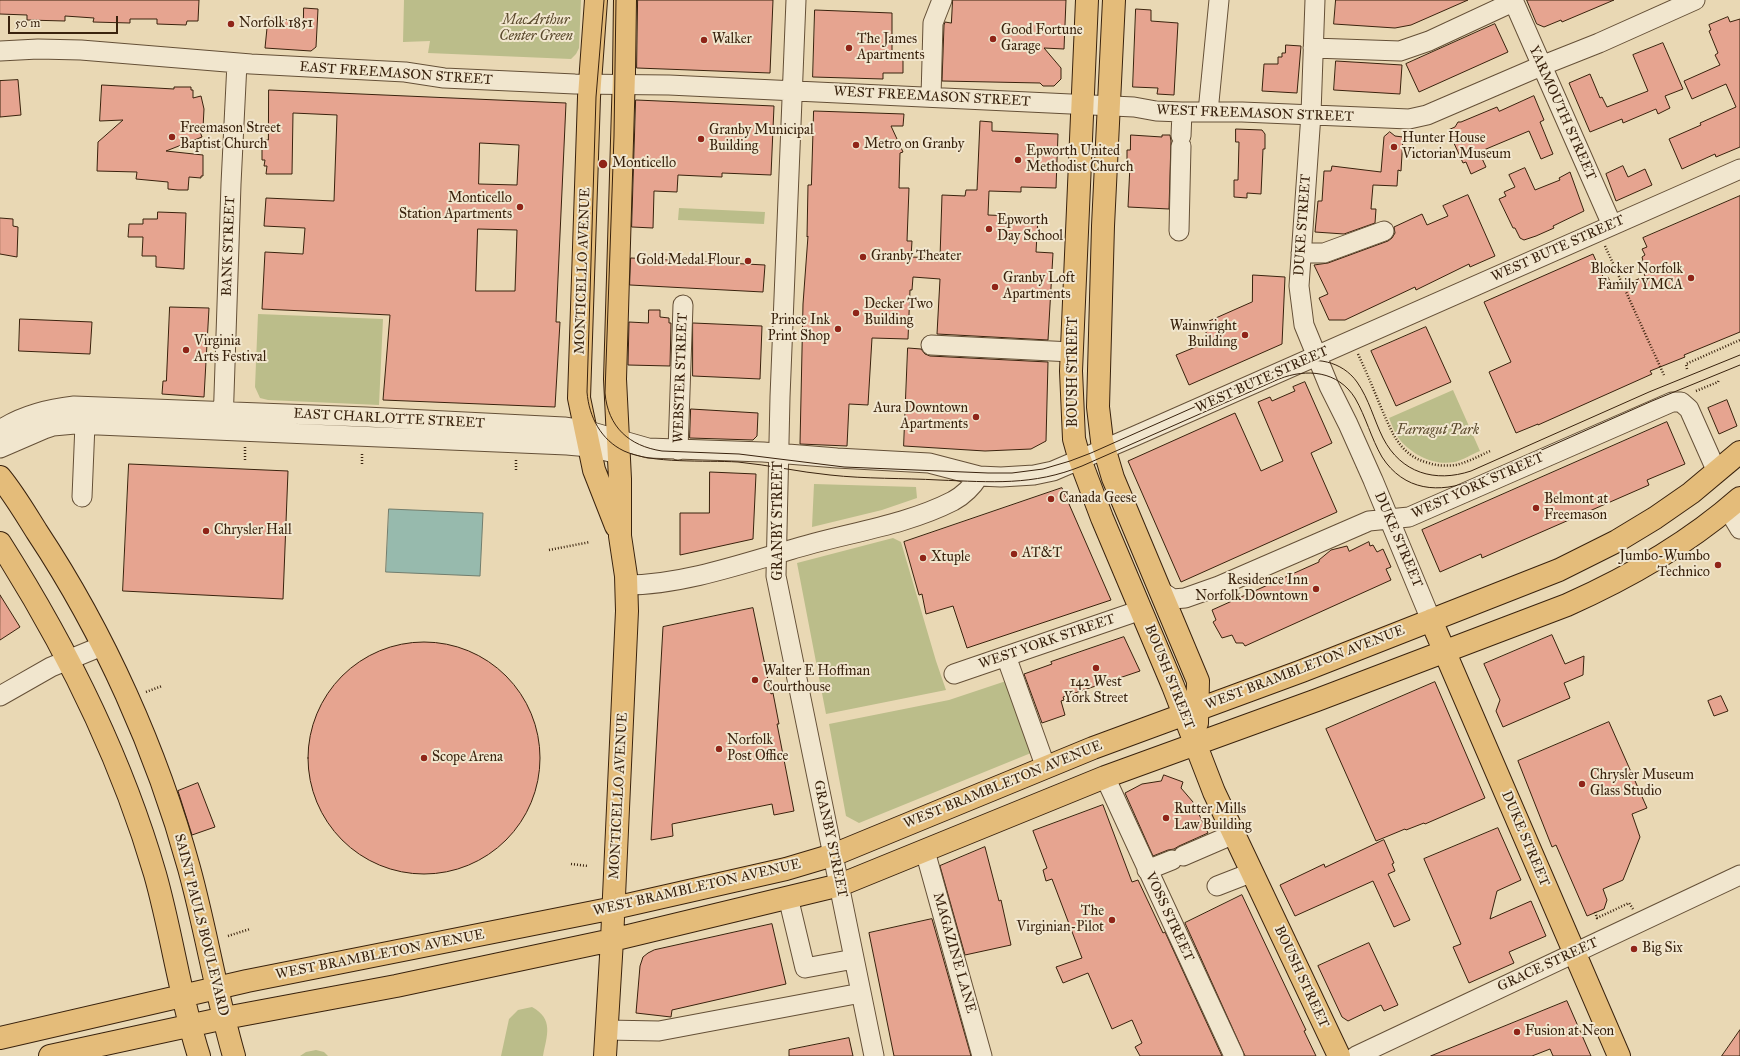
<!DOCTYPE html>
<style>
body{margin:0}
#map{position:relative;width:1740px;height:1056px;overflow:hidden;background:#e9d8b4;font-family:"IM FELL Great Primer",serif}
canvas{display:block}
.scale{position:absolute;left:8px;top:16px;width:110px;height:18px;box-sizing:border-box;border:2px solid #39220d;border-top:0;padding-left:5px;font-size:12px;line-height:14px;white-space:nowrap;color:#39220d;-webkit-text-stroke:3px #f1e6ce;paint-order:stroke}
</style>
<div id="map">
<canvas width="1740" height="1056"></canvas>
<div class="scale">50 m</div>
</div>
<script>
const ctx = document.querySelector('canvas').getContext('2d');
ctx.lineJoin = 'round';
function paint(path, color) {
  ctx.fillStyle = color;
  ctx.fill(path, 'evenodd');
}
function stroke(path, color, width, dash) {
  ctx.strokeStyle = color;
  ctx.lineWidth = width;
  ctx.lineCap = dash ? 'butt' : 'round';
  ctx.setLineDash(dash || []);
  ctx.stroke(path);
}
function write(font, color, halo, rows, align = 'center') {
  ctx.font = font + ' "IM FELL Great Primer",serif';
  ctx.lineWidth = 4;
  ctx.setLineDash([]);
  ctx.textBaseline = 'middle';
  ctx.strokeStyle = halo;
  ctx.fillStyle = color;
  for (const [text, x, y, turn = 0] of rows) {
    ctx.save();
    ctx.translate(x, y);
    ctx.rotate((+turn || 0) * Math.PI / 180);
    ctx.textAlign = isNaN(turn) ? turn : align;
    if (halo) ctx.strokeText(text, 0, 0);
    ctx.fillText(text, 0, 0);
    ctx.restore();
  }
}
const green = new Path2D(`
 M404,0H581L579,48L576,54L571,59L428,53L430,41L403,42Z
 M679,208L765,212L764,224L678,220Z
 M258,314L383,319L379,405L268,400L260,398L255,387Z
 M1453,390L1480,451C1472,454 1463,460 1455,462C1434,466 1413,455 1400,440C1395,434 1392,425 1389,418Z
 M814,484L916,487L917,498L882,510L812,527Z
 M893,538L901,542L936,661L946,690L826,714L797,563Z
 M1006,681L1031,753L859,823L846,816L829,724L949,700Z
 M532,1007C554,1019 547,1035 543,1056H501L509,1019L518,1010Z
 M316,1050L324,1052L328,1056H300L306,1052Z`);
const water = new Path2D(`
 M389,509L483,513L480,576L386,572Z`);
const building = new Path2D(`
 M0,0H199L198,21H187L186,25L157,24V19H130V23L93,22L94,18L65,16V21L27,20V15L0,14Z
 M638,0H773L770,73L637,68Z
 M953,0H1066L1064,49L1044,48L1061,68V79L1054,86H1043L1040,83L942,81L944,25L945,22L951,23Z
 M1336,0H1468L1411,25L1395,28L1334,24Z
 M1527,0H1614L1562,22L1561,20L1544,27L1537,24Z
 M304,8L318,9L316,47L311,51L265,48L268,18L303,21Z
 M1136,9L1151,10V21L1178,23L1174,95L1157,94L1158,88L1133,87Z
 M815,10L892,13V52L903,53V73H883V79L813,77Z
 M1728,17L1730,22L1740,19V147L1716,157L1715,154L1682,169L1669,139L1701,125L1700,123L1736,107L1726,84L1692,99L1684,81L1720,65L1715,55L1718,53L1709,31L1711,30L1709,25Z
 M1495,24L1508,52L1419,92L1406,64Z
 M1663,43L1683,89L1665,96L1670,108L1658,114L1656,109L1623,123L1622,119L1590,132L1569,83L1590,74L1600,98L1602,97L1607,107L1648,91L1633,55Z
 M1286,45L1301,46L1297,93L1262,91L1264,64H1278V57H1282V53H1285Z
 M1336,61L1402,65L1400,94L1334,90Z
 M18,80L21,115L0,117V81Z
 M102,85L174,89V87H191V90H193V98L201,96L204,109L203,128L199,129L202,137L166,151L203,155V176H201V178L189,177L188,190H178L168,189V182L136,179L137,172L97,171L98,142L123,120L100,121Z
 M269,90L566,103L556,322H560L555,407L383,400L390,315L262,309L265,252L303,254L305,228L264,226L266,198L334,201L337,115L293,113L292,174H266L267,166H264L265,160H262V146H265V140H268ZM480,143L519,145L517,185L479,184ZM478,229L517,230L515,291H476Z
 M1534,96L1544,120L1540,122L1553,154L1541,159L1529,131L1479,152L1486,167L1471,174L1466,162L1463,163L1448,130L1455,127L1458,122H1461L1497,107L1499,111Z
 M636,100L774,106L771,175L722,173V177L678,175L677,192L654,191L653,228L632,227Z
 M814,111L904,114L903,126H891L903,152L900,153L899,188H909L907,241H912L911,257L940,258L942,195L965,196L966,190H977L980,121L992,122V131L1058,134L1056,188L1021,187V192L989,191L988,215L1038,217L1036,252L1053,253L1048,340L937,334L940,279L913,277L912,290H910L908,339L872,338L868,405L849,404L847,446L800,444L803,304L808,236L807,237L808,185H811Z
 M1236,129L1262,130L1265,134V149H1263L1261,194L1247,193V198L1234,197V180H1238L1239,142H1236Z
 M1390,132L1395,136L1403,137L1401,171L1398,170L1397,186L1373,185L1371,209H1376L1375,223L1344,234L1315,232L1318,201H1322L1324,171H1331L1332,166L1381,172L1384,137Z
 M1131,135L1162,137V135H1170L1171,141L1169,209L1128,207L1130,165H1127V150H1130Z
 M1623,166L1628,177L1645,169L1652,185L1616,201L1606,174Z
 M1525,168L1535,190L1560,180L1559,178L1570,172L1584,211L1553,226L1554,228L1536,236L1524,240L1520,238L1515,228H1513L1499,199L1506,196L1504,192L1515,187L1509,175Z
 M1468,195L1495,256L1470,267L1469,264L1416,290L1415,287L1345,320H1329L1319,298L1328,294L1314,265L1328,263L1388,241L1392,238L1395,233L1394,227L1422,214L1427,225L1448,216L1443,206Z
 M1740,196V332L1684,355L1685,357L1650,371L1652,374L1538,425V424L1516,433L1489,372L1511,362L1484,302L1593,254L1604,279L1608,277L1614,290L1645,276L1639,262L1643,261L1642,257L1645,255L1642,249L1647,247L1643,238Z
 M158,212L186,213L184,269L156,267V256H142L143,237H128L129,224H143V219H157Z
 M0,218L13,219V226L18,227L17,257L0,254Z
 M631,258L765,265L763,292L630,285Z
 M1253,275L1285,277L1282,344L1189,385L1176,355L1210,341L1204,328L1210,325L1209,321L1252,302Z
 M170,307L209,308L204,397L162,394L163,381H166Z
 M649,310H660V317L669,318V323H671L670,366L628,365L629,322L648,323Z
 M20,319L92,322L90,354L19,351Z
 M693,323L762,326L760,379L693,376Z
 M1426,327L1451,382L1396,406L1371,351Z
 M908,348L921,349L925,354L930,356L1048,362L1046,441L1031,449L985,451L904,446Z
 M1305,382L1332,443L1311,453L1337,512L1181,582L1128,461L1235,413L1261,471L1283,461L1258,402L1270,397L1272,401L1295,391L1293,387Z
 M1727,400L1737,426L1719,434L1708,408Z
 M691,409L758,413L757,436L753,440L690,438Z
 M1667,422L1685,464L1647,480L1649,485L1482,558L1481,554L1440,572L1422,530Z
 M129,464L288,471L283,599L123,591Z
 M710,472L756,474L753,539L680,555V513H709Z
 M1062,488L1111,600L967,648L953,606L926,614L922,594L919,595L904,542Z
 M1369,542L1370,546L1373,545L1377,552L1383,549L1391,567L1386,569L1391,580L1245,646L1243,643H1236L1232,635L1222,638L1213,622L1216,620L1212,610L1319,562V560L1331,550L1347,546L1349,551Z
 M0,595L20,627L0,640Z
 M753,608L771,694L773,693L779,724H777L794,811L774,815L772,804L672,824L673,836L651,840L663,627Z
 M1552,635L1565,664L1584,656L1583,675L1564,683L1570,698L1503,727L1496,711L1500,700L1484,664Z
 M1124,637L1140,671L1063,697L1064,700L1061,701L1065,715L1042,723L1024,674L1052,664L1051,662Z
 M308 758a116 116 0 1 1 232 0a116 116 0 1 1-232 0Z
 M1435,682L1485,798L1425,824L1424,823L1406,830L1405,829L1376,841L1326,729Z
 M1721,696L1728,711L1714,716L1708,701Z
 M1609,722L1647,808L1632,814L1640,837L1623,880L1603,889L1607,900L1604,909L1587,916L1556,845L1552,847L1518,761Z
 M1164,775L1183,782L1181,788L1193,802L1208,833L1179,846L1174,849L1168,850L1153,856L1125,793L1142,784L1161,781Z
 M198,783L215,827L192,835L178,791Z
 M1103,805L1132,882L1138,880L1163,933L1165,932L1222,1056H1140L1135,1047L1142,1043L1132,1020L1112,1029L1088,973L1063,983L1056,967L1082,958L1052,879L1046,881L1043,870L1047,868L1033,831Z
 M1498,828L1521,880L1497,891L1490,919L1531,901L1546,936L1509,952L1514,963L1469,983L1453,947L1461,944L1424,859Z
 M1384,840L1394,863L1392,864L1395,871L1388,874L1410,920L1394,927L1373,881L1295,916L1280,885L1324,864L1325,867Z
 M985,847L999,901L1001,900L1011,945L965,955L940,866Z
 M1242,895L1306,1030L1304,1031L1316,1056H1245L1185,923Z
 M932,919L971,1056H894L869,933Z
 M772,924L786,984L672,1010L671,1017L636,1013L640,966L643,957L648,953L654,950Z
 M1369,943L1398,1005L1384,1011L1381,1005L1348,1021L1342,1017L1318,966Z
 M1567,1001L1591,1056H1553L1550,1049L1532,1056H1431Z
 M1740,1030V1056H1722Z
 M849,1038L853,1056H789V1050Z`);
const path = new Path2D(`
 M1605,246L1664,375
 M1358,354C1366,371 1373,388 1380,405C1391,430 1399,456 1429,463C1437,466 1447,466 1456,465C1468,462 1479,456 1490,451
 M1687,369L1686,364L1740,340
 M1696,391L1718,382L1719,379
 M245,460V447
 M362,464V452
 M516,470V458
 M549,550L590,542
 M146,692L162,686
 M571,864L588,866
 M1595,912L1597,918L1629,903L1633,909
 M228,936L250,929`);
const minor = new Path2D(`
 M796,0L780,397L776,576L874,1056
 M1315,0L1311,114L1299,286L1304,325L1329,386L1348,424L1373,480L1431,620
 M1513,0L1612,225
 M1313,48L1400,51L1429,41L1513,2
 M0,51L38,49L81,50L251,64L405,72L444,78L575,84L669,85L1134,107L1156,111L1182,112H1242L1409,119L1427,115L1541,66L1599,43L1695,0
 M931,97L933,23L942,0
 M1208,112L1219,0
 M1181,136L1182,112
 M1179,231L1181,146
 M1301,253H1324L1384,231
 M931,345L1072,352
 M223,425L231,184L237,63
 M0,430C23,415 47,409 74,406L366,417L564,427L585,430L648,448L763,452L837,458L929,463L979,476L1001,477L1034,475L1053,471L1135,436L1740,169
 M0,448L44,429L53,426L75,424L567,445L589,447L619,454
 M678,450L683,305
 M82,497L85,424
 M1728,509L1740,529
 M626,585C679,585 739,565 790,550C843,533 902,527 953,501C964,495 972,487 979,476
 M1159,590L1173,599L1185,598L1219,586L1369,521L1409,517L1672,402H1681L1689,409L1717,472
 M1006,656L1046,768
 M954,674L1141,610
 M0,696L51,667L102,646
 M1105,777L1234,1056
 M925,851L982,1056
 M1183,856L1234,834
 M1147,870L1172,860
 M1217,886L1253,872
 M788,897L805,968L854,959
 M606,1030L659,1031L861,993
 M1356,1056L1740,875`);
const major = new Path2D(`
 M596,0L589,97L579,398L594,470L616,526
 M1087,0L1071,371L1074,439L1079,457L1102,518L1173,686L1214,792L1339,1056
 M1114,0L1103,226L1098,407L1102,441L1113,478L1198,681L1197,723
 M0,477C14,494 25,513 37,532C104,633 157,751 189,868C206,930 216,994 234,1056
 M0,543C65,645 121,757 155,874C172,934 180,997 199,1056
 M1431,620L1619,1056
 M0,1038L247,981L614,908L786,869L833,855L1093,748L1302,671L1559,570L1617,541L1655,518L1691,493L1740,452
 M50,1056L225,1018L396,986L612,940L840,885L1105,777L1317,700L1567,605C1630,577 1689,543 1740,498
 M605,1056L612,940L627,611L626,576L620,536V479L615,379L624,73L625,0`);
const tram = new Path2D(`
 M604,0L596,97L587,392C589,417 601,440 624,451C652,464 705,460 738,462C769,465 799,472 830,475C866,479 903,478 939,480C991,482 1033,486 1082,466L1279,379C1307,368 1338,371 1355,398C1366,417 1371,438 1382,457C1404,491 1439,494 1474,480L1652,401L1740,365
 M616,0L614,136L605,393C608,427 629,446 662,451L739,454L844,467L988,473H1012L1043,469L1070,461L1091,453L1291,364C1315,356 1342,361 1357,382C1369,399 1374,420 1383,438C1401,473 1435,483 1471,471L1649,392L1740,355`);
const markers = [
 [231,24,4,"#8f2418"],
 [993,39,4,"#8f2418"],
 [704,40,4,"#8f2418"],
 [849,48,4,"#8f2418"],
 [172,137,4,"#8f2418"],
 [701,139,4,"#8f2418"],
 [856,145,4,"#8f2418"],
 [1394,147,4,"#8f2418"],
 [1018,160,4,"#8f2418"],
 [603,164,5,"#8f2418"],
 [520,207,4,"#8f2418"],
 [989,229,4,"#8f2418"],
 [863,257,4,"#8f2418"],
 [748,261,4,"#8f2418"],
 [1691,278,4,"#8f2418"],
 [995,287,4,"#8f2418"],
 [856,313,4,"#8f2418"],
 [838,329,4,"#8f2418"],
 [1245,335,4,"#8f2418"],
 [186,350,4,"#8f2418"],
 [976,417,4,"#8f2418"],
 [1051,499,4,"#8f2418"],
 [1536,508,4,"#8f2418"],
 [206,531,4,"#8f2418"],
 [1014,554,4,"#8f2418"],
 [923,558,4,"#8f2418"],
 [1718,565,4,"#8f2418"],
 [1316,589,4,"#8f2418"],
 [1096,668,4,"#8f2418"],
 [755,680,4,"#8f2418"],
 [719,749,4,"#8f2418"],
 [424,758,4,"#8f2418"],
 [1582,784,4,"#8f2418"],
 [1166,818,4,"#8f2418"],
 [1112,920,4,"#8f2418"],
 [1634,949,4,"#8f2418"],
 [1517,1032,4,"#8f2418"]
];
const parkNames = [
 ["MacArthur",536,21],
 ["Center Green",536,37],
 ["Farragut Park",1438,431]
];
const poiNames = [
 ["Norfolk 1851",239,24],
 ["Good Fortune",1001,31],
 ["Garage",1001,47],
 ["Walker",712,40],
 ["The James",857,40],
 ["Apartments",857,56],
 ["Freemason Street",180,129],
 ["Baptist Church",180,145],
 ["Granby Municipal",709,131],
 ["Building",709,147],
 ["Hunter House",1402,139],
 ["Victorian Museum",1402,155],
 ["Metro on Granby",864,145],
 ["Epworth United",1026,152],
 ["Methodist Church",1026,168],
 ["Monticello",612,164],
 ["Monticello",512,199,"right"],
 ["Station Apartments",512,215,"right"],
 ["Epworth",997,221],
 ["Day School",997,237],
 ["Granby Theater",871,257],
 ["Gold Medal Flour",740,261,"right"],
 ["Blocker Norfolk",1683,270,"right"],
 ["Family YMCA",1683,286,"right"],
 ["Granby Loft",1003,279],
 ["Apartments",1003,295],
 ["Decker Two",864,305],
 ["Building",864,321],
 ["Prince Ink",830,321,"right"],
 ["Print Shop",830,337,"right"],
 ["Wainwright",1237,327,"right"],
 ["Building",1237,343,"right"],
 ["Virginia",194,342],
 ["Arts Festival",194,358],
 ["Aura Downtown",968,409,"right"],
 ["Apartments",968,425,"right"],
 ["Canada Geese",1059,499],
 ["Belmont at",1544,500],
 ["Freemason",1544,516],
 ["Chrysler Hall",214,531],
 ["AT&T",1022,554],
 ["Jumbo-Wumbo",1710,557,"right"],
 ["Technico",1710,573,"right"],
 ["Xtuple",931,558],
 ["Residence Inn",1308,581,"right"],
 ["Norfolk Downtown",1308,597,"right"],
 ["Walter E Hoffman",763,672],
 ["Courthouse",763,688],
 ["142 West",1096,683,"center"],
 ["York Street",1096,699,"center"],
 ["Norfolk",727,741],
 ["Post Office",727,757],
 ["Scope Arena",432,758],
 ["Chrysler Museum",1590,776],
 ["Glass Studio",1590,792],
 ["Rutter Mills",1174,810],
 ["Law Building",1174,826],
 ["The",1104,912,"right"],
 ["Virginian-Pilot",1104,928,"right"],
 ["Big Six",1642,949],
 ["Fusion at Neon",1525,1032]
];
const streetNames = [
 ["EAST FREEMASON STREET",396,74,4],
 ["WEST FREEMASON STREET",932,97,3],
 ["YARMOUTH STREET",1562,113,66],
 ["WEST FREEMASON STREET",1255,114,2],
 ["DUKE STREET",1303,225,-86],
 ["BANK STREET",229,246,-88],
 ["WEST BUTE STREET",1558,249,-24],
 ["MONTICELLO AVENUE",583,271,-88],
 ["BOUSH STREET",1074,372,-90],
 ["WEBSTER STREET",681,378,-88],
 ["WEST BUTE STREET",1262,380,-24],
 ["EAST CHARLOTTE STREET",389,419,3],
 ["WEST YORK STREET",1478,486,-24],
 ["GRANBY STREET",779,521,-90],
 ["DUKE STREET",1398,540,67],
 ["WEST YORK STREET",1047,642,-19],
 ["WEST BRAMBLETON AVENUE",1305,668,-21],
 ["BOUSH STREET",1169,677,68],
 ["WEST BRAMBLETON AVENUE",1003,785,-22],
 ["MONTICELLO AVENUE",619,796,-87],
 ["GRANBY STREET",830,839,78],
 ["DUKE STREET",1525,839,67],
 ["WEST BRAMBLETON AVENUE",697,888,-13],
 ["VOSS STREET",1169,917,65],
 ["SAINT PAULS BOULEVARD",201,925,76],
 ["MAGAZINE LANE",954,953,74],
 ["WEST BRAMBLETON AVENUE",380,955,-11],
 ["GRACE STREET",1548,965,-25],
 ["BOUSH STREET",1301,977,65]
];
paint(green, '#bbbd8a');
paint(water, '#97baad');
stroke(water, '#717d6d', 1);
paint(building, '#e6a490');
stroke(building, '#39220d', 1);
stroke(minor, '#655037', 21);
stroke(major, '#39220d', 24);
stroke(path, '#39220d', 2.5, [1, 2]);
stroke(minor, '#f1e6ce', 19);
stroke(major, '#e4bc7a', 22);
stroke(tram, '#39220d', 1);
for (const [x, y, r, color] of markers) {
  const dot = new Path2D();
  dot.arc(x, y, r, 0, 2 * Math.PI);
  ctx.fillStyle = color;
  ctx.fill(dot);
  stroke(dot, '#f1e6ce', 1.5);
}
write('italic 14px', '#5a492c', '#f1e6ce', parkNames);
write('14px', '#39220d', '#f1e6ce', poiNames, 'left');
write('14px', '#39220d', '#f1e6ce', streetNames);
</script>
